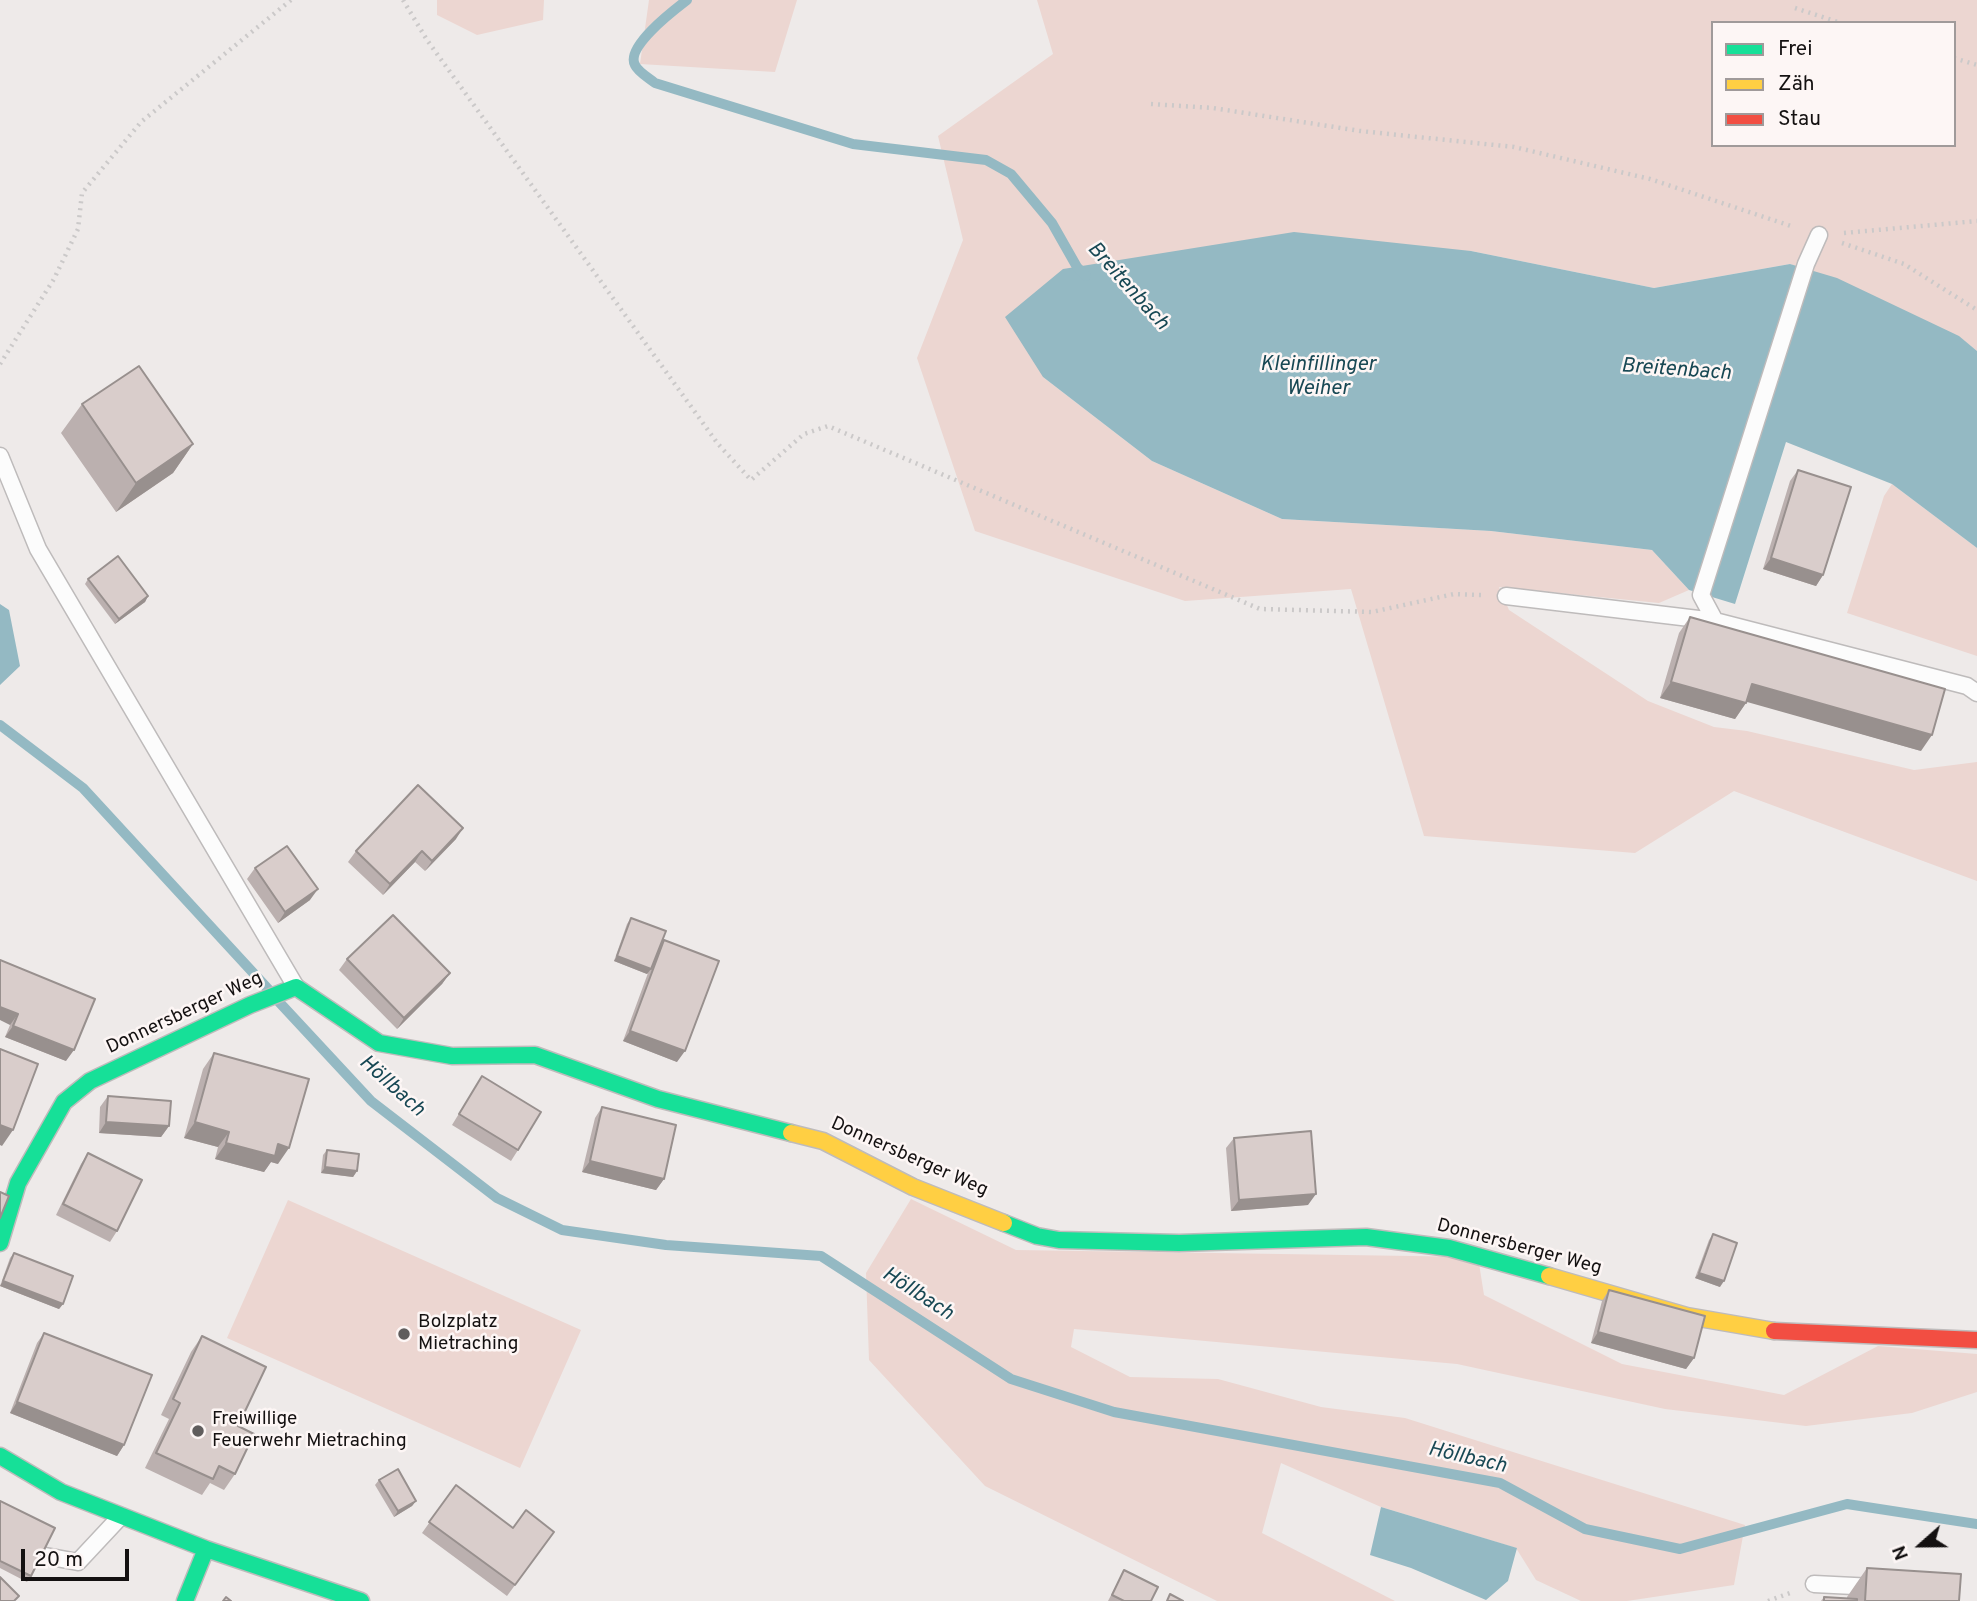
<!DOCTYPE html>
<meta charset="utf-8">
<style>
body{margin:0}
#map{position:relative;width:1977px;height:1601px;overflow:hidden;background:#eeeae9;font-family:Overpass,sans-serif}
canvas{display:block}
.legend{position:absolute;left:1711px;top:21px;width:245px;height:126px;box-sizing:border-box;background:#fdf6f5;border:2px solid #a09a9a;margin:0;padding:9px 12px;list-style:none;font-size:21px;color:#141111}
.legend li{display:flex;align-items:center;gap:14px;height:35px}
.legend b{width:35px;border:2px solid #a09a9a}
.north{position:absolute;left:1886px;top:1510px;width:70px;height:70px;-webkit-text-stroke:5px #fdf6f5;paint-order:stroke;rotate:249deg;font-size:19px;font-weight:700;line-height:28px;text-align:center;color:#141111}
.north::after{content:'';display:block;margin:auto;width:24px;height:32px;background:#141111;clip-path:polygon(50% 0,100% 100%,50% 72%,0 100%)}
.scale{position:absolute;left:21px;top:1549px;width:108px;height:32px;box-sizing:border-box;border:4px solid #141111;border-top:0;padding-left:9px;font-size:21px;line-height:24px;white-space:nowrap;color:#141111;-webkit-text-stroke:5px #fdf6f5;paint-order:stroke}
</style>
<div id="map">
<canvas width="1977" height="1601"></canvas>
<ul class="legend">
<li><b style="height:9px;background:#16e098"></b>Frei</li>
<li><b style="height:9px;background:#ffcf43"></b>Zäh</li>
<li><b style="height:9px;background:#f24e42"></b>Stau</li>
</ul>
<div class="north">N</div>
<div class="scale">20 m</div>
</div>
<script>
const ctx = document.querySelector('canvas').getContext('2d');
ctx.lineJoin = 'round';
function paint(path, color) {
  ctx.fillStyle = color;
  ctx.fill(path, 'evenodd');
}
function stroke(path, color, width, dash) {
  ctx.strokeStyle = color;
  ctx.lineWidth = width;
  ctx.lineCap = dash ? 'butt' : 'round';
  ctx.setLineDash(dash || []);
  ctx.stroke(path);
}
function write(font, color, halo, rows, align = 'center') {
  ctx.font = font + ' Overpass,sans-serif';
  ctx.lineWidth = 5;
  ctx.setLineDash([]);
  ctx.textBaseline = 'middle';
  ctx.strokeStyle = halo;
  ctx.fillStyle = color;
  for (const [text, x, y, turn = 0] of rows) {
    ctx.save();
    ctx.translate(x, y);
    ctx.rotate((+turn || 0) * Math.PI / 180);
    ctx.textAlign = isNaN(turn) ? turn : align;
    if (halo) ctx.strokeText(text, 0, 0);
    ctx.fillText(text, 0, 0);
    ctx.restore();
  }
}
const green = new Path2D(`
 M437,0H544L543,20L477,35L437,15Z
 M649,0H797L775,72L640,64Z
 M1037,0H1977V351L1958,336L1790,264L1654,288L1471,251L1043,377L1152,461L1282,519L1491,531L1652,550L1689,590L1659,603L1499,587L1509,610L1648,701L1714,727L1747,731L1914,770L1977,762V881L1734,791L1635,853L1424,836L1351,589L1185,601L975,531L917,358L963,240L938,136L1053,54ZM1713,23H1954V145H1713Z
 M1892,484L1977,548V656L1847,613L1884,496Z
 M911,1199L1016,1250L1478,1257L1484,1295L1622,1364L1784,1395L1878,1346L1977,1354V1392L1912,1413L1806,1426L1665,1409L1457,1364L1074,1329L1071,1347L1130,1377L1218,1379L1321,1407L1405,1418L1745,1525L1734,1585L1627,1601H1581L1536,1580L1516,1548L1381,1507L1281,1463L1262,1533L1395,1601H1217L985,1486L869,1360L866,1273Z
 M288,1200L581,1330L520,1468L227,1338Z`);
const water = new Path2D(`
 M1294,232L1471,251L1654,288L1790,264L1837,278L1959,336L1977,351V548L1892,484L1786,442L1735,604L1689,590L1652,550L1491,531L1282,519L1152,461L1043,377L1005,317L1063,269Z
 M0,604L9,610L20,666L0,685Z
 M1381,1507L1517,1548L1508,1581L1486,1600L1411,1568L1370,1555Z`);
const stream = new Path2D(`
 M687,0C674,10 625,47 635,65C638,72 649,78 655,83L853,144L986,160L1011,174L1052,223L1077,267L1086,276
 M0,725L83,788L269,990
 M279,1002L371,1101L497,1198L562,1230L666,1245L821,1256L1011,1379L1114,1412L1500,1483L1585,1529L1680,1549L1847,1504L1977,1524`);
const path = new Path2D(`
 M403,0L427,40L718,444L751,480L804,434L828,426L1260,609L1372,612L1454,594L1481,595
 M1795,8L1841,23
 M1954,58L1977,65
 M1151,104L1213,108L1360,131L1514,147L1650,179L1794,227
 M1844,233L1977,221
 M1842,243L1904,264L1977,310
 M0,364L54,279L78,229L82,193L141,122L291,0
 M1768,1601L1790,1593`);
const lane = new Path2D(`
 M0,456L38,549L296,987
 M1506,596L1715,621L1967,686L1977,693
 M1715,621L1701,595L1806,264L1819,235
 M40,1555L78,1562L121,1516
 M1814,1584L1874,1587`);
const fast = new Path2D(`
 M1004,1223L1037,1236L1059,1240L1179,1243L1366,1237L1449,1248L1549,1276
 M0,1243L18,1183L64,1102L90,1081L250,1005L296,987L379,1043L452,1056L535,1055L658,1099L791,1133
 M0,1456L61,1492L206,1549L361,1601
 M185,1601L206,1549`);
const slow = new Path2D(`
 M791,1133L823,1141L913,1187L1004,1223
 M1549,1276L1687,1316L1774,1331`);
const jam = new Path2D(`
 M1774,1331L1977,1340`);
const wall = new Path2D(`
 M82,404L193,444L173,473L116,512L61,433Z
 M1798,470L1823,575L1816,586L1763,569L1790,481Z
 M88,579L148,596L145,602L115,624L85,584Z
 M1690,617L1921,751L1747,701L1735,719L1660,698L1679,633Z
 M456,839L425,871L415,862L383,895L348,862L356,851Z
 M255,868L310,900L278,923L247,879Z
 M631,918L660,946L664,940L677,1062L623,1041L648,973L647,974L614,961L627,924Z
 M347,959L450,973L442,984L397,1029L339,970Z
 M0,960L66,1061L5,1037L10,1025Z
 M214,1053L278,1164L271,1162L264,1172L215,1159L218,1147L184,1138L203,1069Z
 M482,1076L518,1150L511,1161L452,1125Z
 M108,1096L169,1126L161,1137L99,1133L100,1107Z
 M602,1107L664,1179L656,1190L582,1172L595,1118Z
 M1234,1138L1308,1205L1231,1211L1226,1148Z
 M327,1150L357,1171L353,1177L321,1173L323,1155Z
 M88,1153L117,1231L110,1242L56,1215L81,1164Z
 M1713,1234L1720,1287L1695,1278L1709,1240Z
 M14,1253L63,1304L59,1309L0,1286L10,1258Z
 M1609,1290L1694,1358L1686,1369L1591,1343L1602,1301Z
 M44,1333L124,1445L117,1456L10,1413L37,1343Z
 M202,1336L238,1426L235,1474L224,1490L210,1483L202,1495L145,1468L169,1419L161,1415L191,1352Z
 M379,1480L416,1501L412,1506L394,1517L375,1485Z
 M456,1485L513,1528L554,1532L507,1596L422,1533Z
 M0,1501L31,1576L27,1582L0,1568Z
 M1867,1568L1959,1601H1821L1824,1597L1847,1599V1597Z
 M1124,1570L1151,1601H1108Z`);
const shadedWall = new Path2D(`
 M193,444L173,473L116,512L136,483Z
 M1771,558L1823,575L1816,586L1763,569Z
 M148,596L145,602L115,624L119,619Z
 M1671,682L1746,703L1735,719L1660,698Z
 M1752,684L1932,735L1921,751L1740,700Z
 M463,828L456,839L425,871L432,861Z
 M422,851L415,862L383,895L390,884Z
 M318,889L310,900L278,923L285,912Z
 M617,956L651,969L647,974L614,961Z
 M450,973L442,984L397,1029L404,1018Z
 M0,1007L18,1014L10,1025L0,1020Z
 M13,1026L74,1050L66,1061L5,1037Z
 M630,1031L685,1051L677,1062L623,1041Z
 M106,1122L169,1126L161,1137L99,1133Z
 M195,1122L229,1132L218,1147L184,1138Z
 M0,1125L13,1130L2,1146L0,1145Z
 M226,1143L278,1144L289,1148L278,1164L271,1162L264,1172L215,1159Z
 M590,1161L664,1179L656,1190L582,1172Z
 M325,1167L357,1171L353,1177L321,1173Z
 M1316,1194L1308,1205L1231,1211L1239,1200Z
 M1699,1273L1724,1281L1720,1287L1695,1278Z
 M3,1281L63,1304L59,1309L0,1286Z
 M1598,1332L1694,1358L1686,1369L1591,1343Z
 M17,1402L124,1445L117,1456L10,1413Z
 M416,1501L412,1506L394,1517L398,1511Z`);
const building = new Path2D(`
 M139,366L193,444L136,483L82,404Z
 M1798,470L1851,487L1823,575L1771,558Z
 M118,556L148,596L119,619L88,579Z
 M1690,617L1945,689L1932,735L1752,684L1746,703L1671,682Z
 M418,785L463,828L432,861L422,851L390,884L356,851Z
 M287,846L318,889L285,912L255,868Z
 M393,915L450,973L404,1018L347,959Z
 M631,918L666,931L651,969L617,956Z
 M664,940L719,961L685,1051L630,1031Z
 M0,960L95,999L74,1050L13,1026L18,1014L0,1007Z
 M0,1049L38,1064L13,1130L0,1125Z
 M214,1053L309,1079L289,1148L278,1144L275,1156L226,1143L229,1132L195,1122Z
 M482,1076L541,1112L518,1150L459,1114Z
 M108,1096L171,1101L169,1126L106,1122Z
 M602,1107L676,1125L664,1179L590,1161Z
 M1311,1131L1316,1194L1239,1200L1234,1138Z
 M327,1150L359,1154L357,1171L325,1167Z
 M88,1153L142,1180L117,1231L63,1204Z
 M0,1192L9,1196L0,1218Z
 M1713,1234L1737,1243L1724,1281L1699,1273Z
 M14,1253L73,1276L63,1304L3,1281Z
 M1609,1290L1705,1316L1694,1358L1598,1332Z
 M44,1333L152,1375L124,1445L17,1402Z
 M202,1336L266,1367L238,1426L254,1434L235,1474L219,1466L213,1479L156,1453L180,1403L173,1399Z
 M398,1469L416,1501L398,1511L379,1480Z
 M456,1485L513,1528L526,1510L554,1532L515,1585L429,1522Z
 M0,1501L55,1528L31,1576L0,1561Z
 M1867,1568L1961,1574L1959,1601H1865Z
 M1124,1570L1158,1587L1151,1601H1124L1112,1595Z
 M0,1577L19,1596L14,1601H0Z
 M1170,1594L1183,1601H1167Z
 M226,1597L231,1601H223Z
 M1824,1597L1857,1599V1601H1824Z`);
const markers = [
 [404,1334,7,"#605d5d"],
 [198,1431,7,"#605d5d"]
];
const streetNames = [
 ["Donnersberger Weg",185,1014,-25],
 ["Donnersberger Weg",909,1158,24],
 ["Donnersberger Weg",1519,1248,15]
];
const poiNames = [
 ["Bolzplatz",418,1323],
 ["Mietraching",418,1345],
 ["Freiwillige",212,1420],
 ["Feuerwehr Mietraching",212,1442]
];
const waterNames = [
 ["Breitenbach",1127,287,48],
 ["Kleinfillinger",1318,366],
 ["Weiher",1318,390],
 ["Breitenbach",1676,371,4],
 ["Höllbach",391,1087,42],
 ["Höllbach",917,1295,33],
 ["Höllbach",1467,1459,13]
];
paint(green, '#ecd6d1');
paint(water, '#94b9c3');
stroke(stream, '#94b9c3', 10);
stroke(lane, '#bebbbb', 19);
stroke(fast, '#bebbbb', 19);
stroke(slow, '#bebbbb', 19);
stroke(jam, '#bebbbb', 19);
stroke(path, '#cbc9c9', 4.5, [2, 5]);
stroke(lane, '#fcfcfc', 16);
stroke(fast, '#16e098', 16);
stroke(slow, '#ffcf43', 16);
stroke(jam, '#f24e42', 16);
paint(wall, '#bbb0af');
paint(shadedWall, '#98908e');
paint(building, '#d9cdcb');
stroke(building, '#98908e', 2);
for (const [x, y, r, color] of markers) {
  const dot = new Path2D();
  dot.arc(x, y, r, 0, 2 * Math.PI);
  ctx.fillStyle = color;
  ctx.fill(dot);
  stroke(dot, '#fdf6f5', 2.5);
}
write('19px', '#141111', '#fdf6f5', streetNames);
write('19px', '#141111', '#fdf6f5', poiNames, 'left');
write('italic 21px', '#184854', '#fdf6f5', waterNames);
</script>
